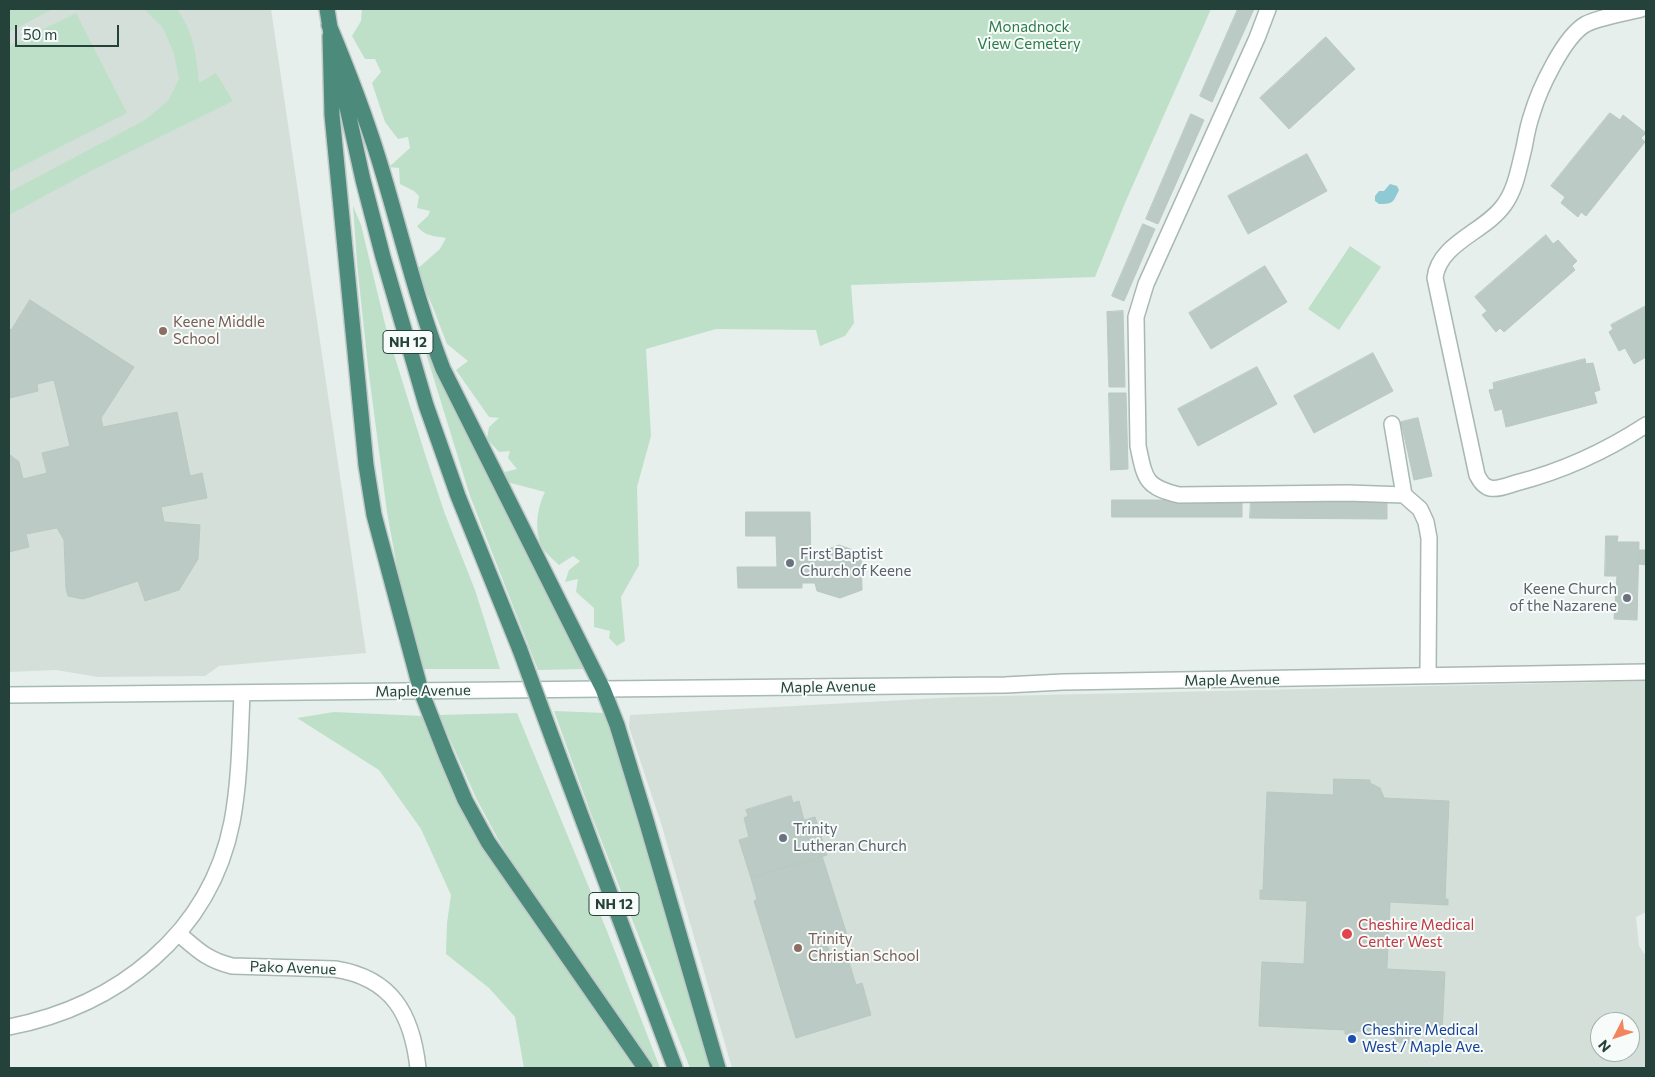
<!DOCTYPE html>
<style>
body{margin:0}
#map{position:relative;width:1655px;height:1077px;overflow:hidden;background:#e6efeb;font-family:Commissioner,sans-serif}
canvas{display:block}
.frame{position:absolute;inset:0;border:10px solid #24423a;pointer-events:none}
.north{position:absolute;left:1590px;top:1012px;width:50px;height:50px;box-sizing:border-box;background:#f7fbf9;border:1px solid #a3b1ad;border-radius:50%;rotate:229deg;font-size:14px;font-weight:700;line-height:20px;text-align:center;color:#24423a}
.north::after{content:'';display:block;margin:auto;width:18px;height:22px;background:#f4845f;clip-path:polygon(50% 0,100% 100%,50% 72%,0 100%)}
.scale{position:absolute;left:15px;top:25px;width:104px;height:22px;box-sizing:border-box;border:2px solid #24423a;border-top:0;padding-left:6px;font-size:15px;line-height:18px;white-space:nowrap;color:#24423a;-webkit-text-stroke:4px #f7fbf9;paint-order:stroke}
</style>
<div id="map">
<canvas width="1655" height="1077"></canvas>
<div class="frame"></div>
<div class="north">N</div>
<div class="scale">50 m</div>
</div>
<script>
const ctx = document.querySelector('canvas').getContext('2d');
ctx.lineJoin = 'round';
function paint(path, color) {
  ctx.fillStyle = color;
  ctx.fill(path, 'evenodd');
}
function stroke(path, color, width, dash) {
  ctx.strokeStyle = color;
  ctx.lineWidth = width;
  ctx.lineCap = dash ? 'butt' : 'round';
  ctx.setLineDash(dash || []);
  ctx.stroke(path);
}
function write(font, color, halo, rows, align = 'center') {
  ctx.font = font + ' Commissioner,sans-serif';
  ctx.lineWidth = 4;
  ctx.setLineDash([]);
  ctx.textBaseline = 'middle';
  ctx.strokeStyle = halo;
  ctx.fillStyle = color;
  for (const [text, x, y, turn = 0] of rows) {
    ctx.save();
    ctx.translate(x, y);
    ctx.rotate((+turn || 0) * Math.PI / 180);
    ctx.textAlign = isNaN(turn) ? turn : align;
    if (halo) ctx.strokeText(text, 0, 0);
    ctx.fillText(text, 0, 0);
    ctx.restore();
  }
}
const built = new Path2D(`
 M9,9H271L366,653L219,666L205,676L98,677L56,670L9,672Z
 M1646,681V912L1636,917L1639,946L1646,956V1068H732L661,823L629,727L630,715L958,697ZM1600,1022H1630V1052H1600Z`);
const green = new Path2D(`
 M9,9H53L9,32Z
 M144,9H177C193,31 197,56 199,83L216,73L233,101L91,171L9,215V192L145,120L168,101L179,79L174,54L163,28Z
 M362,9H1211L1125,203L1095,277L851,285L854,323L845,336L820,346L816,330L716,329L646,349L651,436L637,487L639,565L621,597L625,641L617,646L609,638L610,631L594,627V608L576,592L578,579L565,582L569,570L580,561L573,556L559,565C554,560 545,553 542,547C534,530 537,508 545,492L507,482L505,472L517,469L508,458L510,451L499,452L487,439L489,427L499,418L489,417L456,370L468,361L447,344L432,305L416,270L440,249L446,238C434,236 424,236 417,226L428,216L430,211L417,208L419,196L414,191L400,184L399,168L389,167L410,148L408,137L398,139L385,122L372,83L381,72L375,59H365L352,36L361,21Z
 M76,13L127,113L9,173V46Z
 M353,206L361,225L387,332L425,454L445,514L475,590L500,669H423L401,589L387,512L368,367L357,263Z
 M1350,246L1381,267L1339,330L1308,309Z
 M416,321L584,669L538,670L470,496Z
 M554,711L606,713L713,1068H690L591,814Z
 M334,712L423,716L481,841L634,1068H524L515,1017L489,988L446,954L447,923L451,895L421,829L379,770L297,718Z
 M517,713L607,931L660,1068H653L591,975L526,885L498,839L476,798L439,715Z`);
const water = new Path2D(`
 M1390,184L1397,186L1399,190C1393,202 1394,204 1379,204L1375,201V196L1379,191H1384Z`);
const building = new Path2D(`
 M1238,9H1254L1212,102L1200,96Z
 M1326,37L1355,69L1289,129L1260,98Z
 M1610,113L1620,120L1623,115L1646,133L1641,138L1645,142L1586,216L1581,212L1578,217L1561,203L1565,197L1551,186Z
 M1191,114L1204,120L1158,224L1146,219Z
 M1307,154L1327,191L1248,234L1228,196Z
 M1143,224L1155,229L1124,301L1112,296Z
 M1546,235L1553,244L1558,240L1577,261L1572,266L1575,270L1504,332L1500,328L1496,332L1482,315L1487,311L1475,297Z
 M1265,266L1287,302L1211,349L1189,313Z
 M30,300L134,367L101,418L103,427L177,412L190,476L202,473L207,498L161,507L164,522L200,525L198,559L179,590L145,601L138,581L83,599L68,596L66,588L64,540L57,528L26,534L29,547L9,552V454L19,462L23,479L47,473L42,453L70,446L54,380L37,384L38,391L10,398L9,328L11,330Z
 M1646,306V357L1634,364L1625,348L1619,351L1609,332L1613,329L1611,325Z
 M1123,311L1125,387H1109L1107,312Z
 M1373,353L1393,391L1314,433L1294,396Z
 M1585,359L1586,364L1593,363L1600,390L1594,392L1597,403L1506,427L1502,409L1495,411L1489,390L1494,389L1493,383Z
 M1257,367L1277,404L1198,446L1178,409Z
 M1109,393H1126L1128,469L1111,470Z
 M1418,418L1432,476L1414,480L1401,422Z
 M1251,499L1387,500V519L1250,518Z
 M1112,500H1242V517H1112Z
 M746,512H810L811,561L815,562L816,554L839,545L861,553L862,590L840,598L817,591L815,583H802V588H738L737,567H777L776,536H746Z
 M1606,536H1618L1617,542H1639L1637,620L1614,619L1617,576H1605Z
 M1639,550H1646V565L1639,564Z
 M1334,779L1370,780V783L1380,788L1384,798L1449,801L1445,899H1448V905L1390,902L1387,966V969L1445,972L1442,1033L1410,1031L1409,1043L1395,1042V1033L1355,1031V1035L1345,1034V1030L1259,1026L1262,962L1304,964L1307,901L1260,899V890H1263L1267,792L1333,795Z
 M791,796L793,803L799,801L804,820L815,817L827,855L751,878L739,840L749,837L744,818L748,816L746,810Z
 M822,856L848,938L827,944L831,957L846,952L856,985L862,983L871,1015L796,1038L754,901L757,899L751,878Z`);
const minor = new Path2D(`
 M1268,9L1257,38L1146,284L1136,317L1138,446C1145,479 1145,487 1179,495L1348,493L1404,495
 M1641,9C1626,13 1600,17 1586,24C1564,36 1539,90 1532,114C1528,125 1526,137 1524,148C1519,167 1516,189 1504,205C1485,232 1439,243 1435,278L1477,475C1480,481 1484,487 1490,488C1498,490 1509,485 1516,483C1563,471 1606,451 1646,425
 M1392,424L1404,495L1420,509L1426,522L1429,538L1428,675
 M179,934C198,950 207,960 232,966L335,969C392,978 412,1014 418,1068
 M9,1027C117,1006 210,934 232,822C240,780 240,736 242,694`);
const tertiary = new Path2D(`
 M603,689L1005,685L1063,682L1646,672`);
const secondary = new Path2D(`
 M9,695L603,689`);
const trunk = new Path2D(`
 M327,9L331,34
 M329,25C347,68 364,112 378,157C400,228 416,300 443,369L603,689L617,725L646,820L718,1068
 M330,36L332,115L366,465L374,515L421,691L446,755L465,800L488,842L645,1068
 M338,67L363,180L383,257L426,405L458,496L520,650
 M553,740L675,1068`);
const trunkBridge = new Path2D(`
 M520,650L553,740`);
const markers = [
 [163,331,5,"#8d6e63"],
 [790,563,5,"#6b7280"],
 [1627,598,5,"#6b7280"],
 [783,838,5,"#6b7280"],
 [1347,934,6,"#e0444e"],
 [798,948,5,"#8d6e63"],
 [1352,1039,5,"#1a4fb4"]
];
const shields = [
 [408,342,50],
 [614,904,50]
];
const shieldNames = [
 ["NH 12",408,342],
 ["NH 12",614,904]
];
const parkNames = [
 ["Monadnock",1029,27],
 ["View Cemetery",1029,44]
];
const educationNames = [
 ["Keene Middle",173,322],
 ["School",173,339],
 ["Trinity",808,939],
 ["Christian School",808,956]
];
const worshipNames = [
 ["First Baptist",800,554],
 ["Church of Keene",800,571],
 ["Keene Church",1617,589,"right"],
 ["of the Nazarene",1617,606,"right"],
 ["Trinity",793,829],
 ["Lutheran Church",793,846]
];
const streetNames = [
 ["Maple Avenue",1232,680,-1],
 ["Maple Avenue",828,687,-1],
 ["Maple Avenue",423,691,-1],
 ["Pako Avenue",293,968,2]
];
const healthNames = [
 ["Cheshire Medical",1358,925],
 ["Center West",1358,942]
];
const transitNames = [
 ["Cheshire Medical",1362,1030],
 ["West / Maple Ave.",1362,1047]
];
paint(built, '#d4dfda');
paint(green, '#bfe0c8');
paint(water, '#8ec9d4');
paint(building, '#bbcac4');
stroke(building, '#b8c9c2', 1);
stroke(minor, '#a8b8b2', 18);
stroke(tertiary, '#a8b8b2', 18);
stroke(secondary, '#a4bbb3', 18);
stroke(trunk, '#c2cac8', 18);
stroke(minor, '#fff', 15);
stroke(tertiary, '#fff', 15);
stroke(secondary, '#fff', 15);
stroke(trunk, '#4c8a7c', 15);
stroke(trunkBridge, '#c2cac8', 18, []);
stroke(trunkBridge, '#4c8a7c', 15);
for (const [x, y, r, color] of markers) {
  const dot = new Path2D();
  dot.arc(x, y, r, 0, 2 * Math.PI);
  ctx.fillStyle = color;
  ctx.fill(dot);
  stroke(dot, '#f7fbf9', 2);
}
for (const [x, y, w] of shields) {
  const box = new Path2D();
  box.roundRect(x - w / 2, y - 11.5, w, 23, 4);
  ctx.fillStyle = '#f7fbf9';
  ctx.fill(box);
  stroke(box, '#24423a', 1);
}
write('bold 14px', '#24423a', null, shieldNames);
write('15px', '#2d7a4b', '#f7fbf9', parkNames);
write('15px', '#785e54', '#f7fbf9', educationNames, 'left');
write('15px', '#5b616d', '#f7fbf9', worshipNames, 'left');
write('15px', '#24423a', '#f7fbf9', streetNames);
write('15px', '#be3a42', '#f7fbf9', healthNames, 'left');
write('15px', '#164399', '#f7fbf9', transitNames, 'left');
</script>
